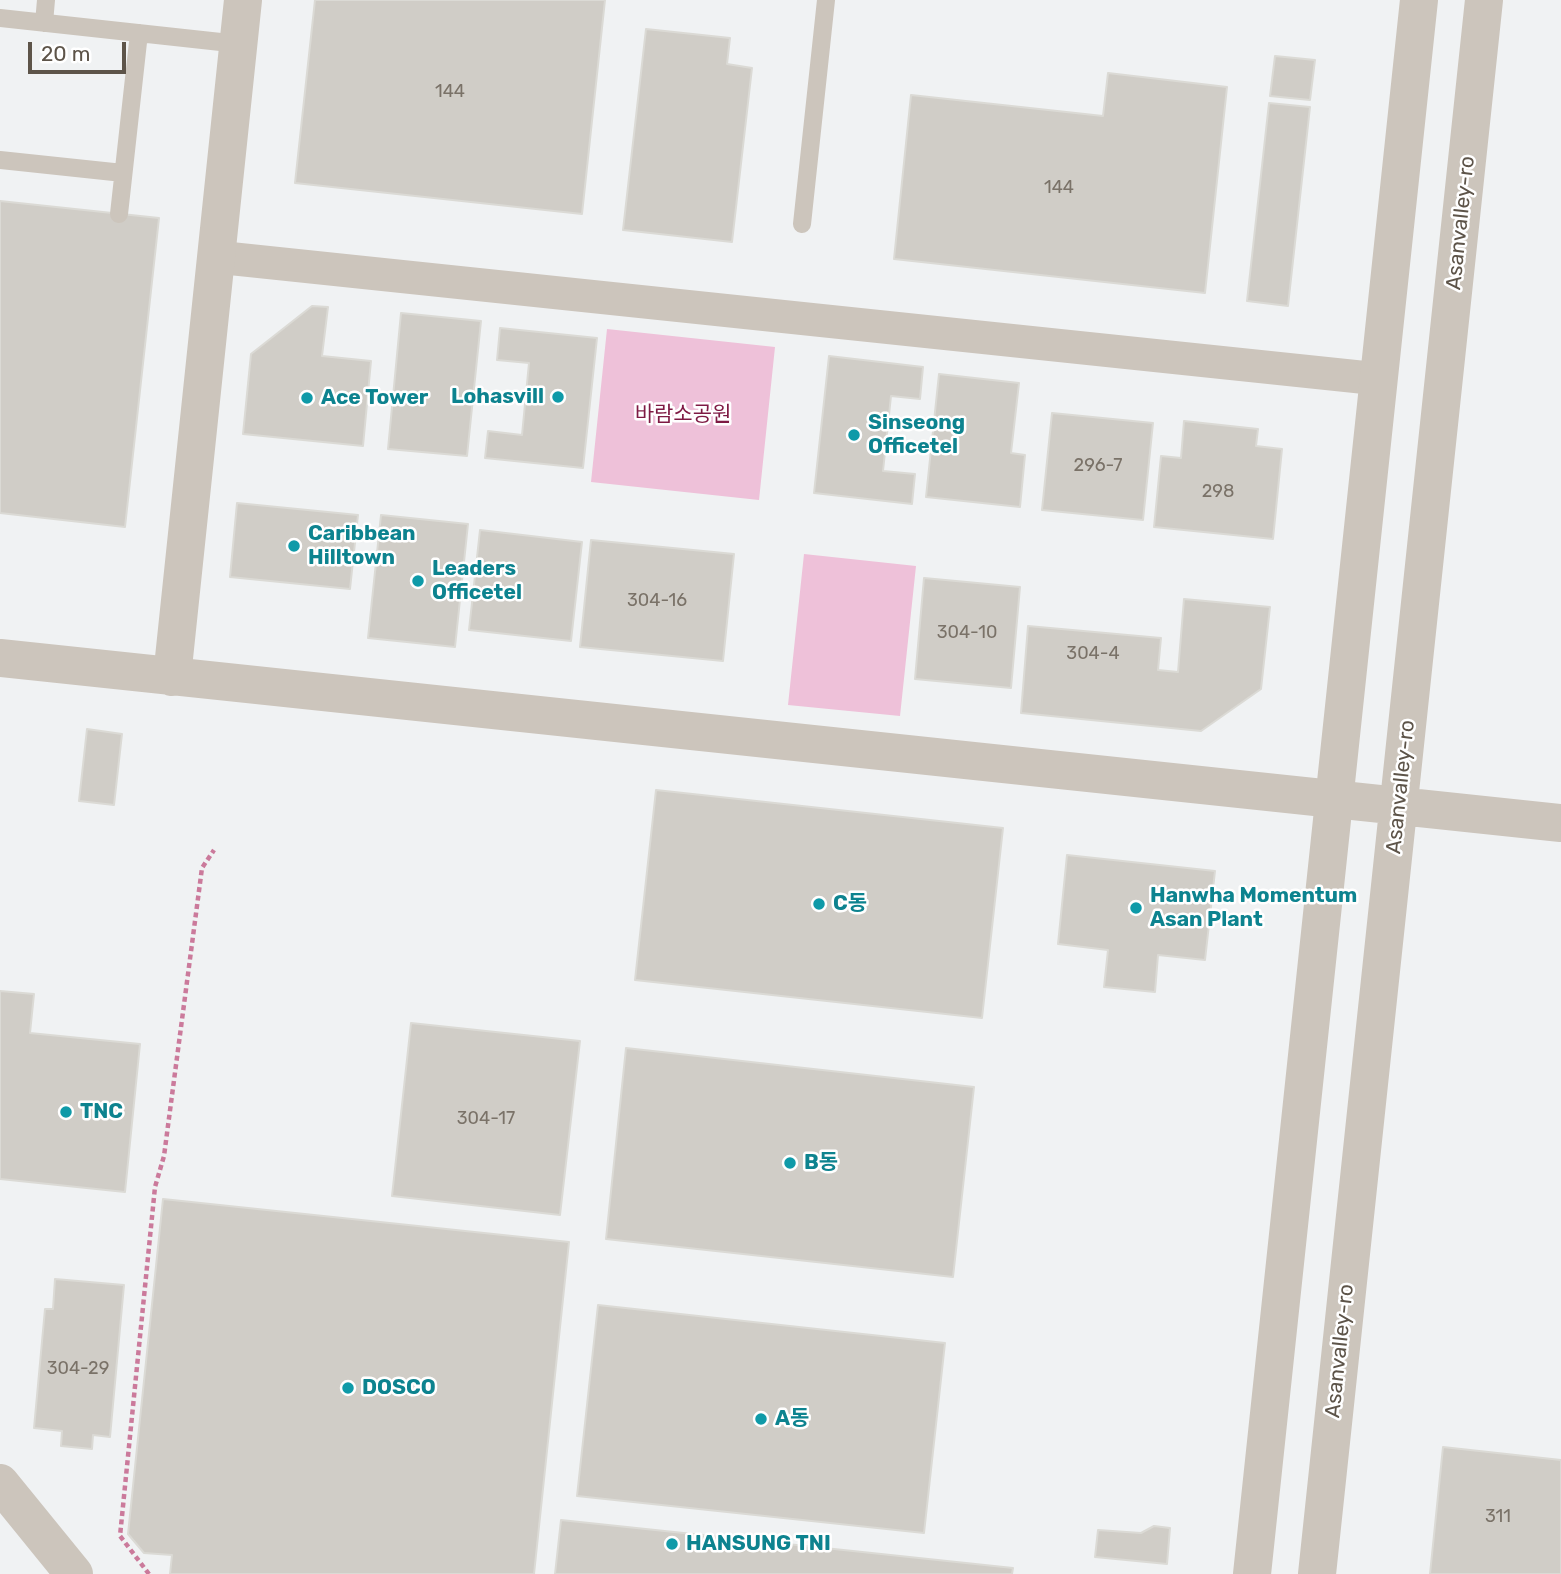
<!DOCTYPE html>
<meta charset="utf-8">
<style>
body{margin:0}
#map{position:relative;width:1561px;height:1574px;overflow:hidden;background:#f0f2f3;font-family:Rubik,sans-serif}
canvas{display:block}
.scale{position:absolute;left:28px;top:42px;width:98px;height:32px;box-sizing:border-box;border:4px solid #5d5449;border-top:0;padding-left:9px;font-size:21px;line-height:24px;white-space:nowrap;color:#5d5449;-webkit-text-stroke:5px #fff;paint-order:stroke}
</style>
<div id="map">
<canvas width="1561" height="1574"></canvas>
<div class="scale">20 m</div>
</div>
<script>
const ctx = document.querySelector('canvas').getContext('2d');
ctx.lineJoin = 'round';
function paint(path, color) {
  ctx.fillStyle = color;
  ctx.fill(path, 'evenodd');
}
function stroke(path, color, width, dash) {
  ctx.strokeStyle = color;
  ctx.lineWidth = width;
  ctx.lineCap = dash ? 'butt' : 'round';
  ctx.setLineDash(dash || []);
  ctx.stroke(path);
}
function write(font, color, halo, rows, align = 'center') {
  ctx.font = font + ' Rubik,"Noto Sans KR",sans-serif';
  ctx.lineWidth = 5;
  ctx.setLineDash([]);
  ctx.textBaseline = 'middle';
  ctx.strokeStyle = halo;
  ctx.fillStyle = color;
  for (const [text, x, y, turn = 0] of rows) {
    ctx.save();
    ctx.translate(x, y);
    ctx.rotate((+turn || 0) * Math.PI / 180);
    ctx.textAlign = isNaN(turn) ? turn : align;
    if (halo) ctx.strokeText(text, 0, 0);
    ctx.fillText(text, 0, 0);
    ctx.restore();
  }
}
const green = new Path2D(`
 M607,329L775,347L759,500L591,482Z
 M804,554L916,566L900,716L788,705Z`);
const building = new Path2D(`
 M315,0H605L582,214L295,183Z
 M646,29L730,38L727,64L752,68L732,242L623,230Z
 M1275,56L1315,60L1310,100L1270,96Z
 M1108,73L1227,87L1205,293L894,259L911,95L1103,116Z
 M1269,103L1310,107L1288,306L1247,301Z
 M0,201L159,218L125,527L0,513Z
 M312,306L328,307L322,356L371,361L363,446L243,434L251,354Z
 M401,313L481,321L467,456L388,449Z
 M500,328L597,338L583,468L485,458L488,431L522,435L529,363L497,360Z
 M829,356L923,367L920,399L891,396L883,471L915,474L912,504L814,493Z
 M939,374L1019,383L1011,453L1025,455L1020,507L926,497Z
 M1052,413L1153,423L1143,520L1042,510Z
 M1184,421L1258,429L1256,446L1282,449L1273,539L1154,527L1161,456L1181,458Z
 M237,503L358,515L350,589L230,577Z
 M381,515L468,524L455,647L368,638Z
 M480,530L582,542L571,641L469,630Z
 M591,540L734,554L723,661L580,647Z
 M924,578L1020,587L1011,688L915,679Z
 M1184,599L1270,607L1261,689L1201,731L1021,713L1028,626L1161,638L1158,670L1178,672Z
 M87,729L122,734L114,805L79,801Z
 M656,790L1003,828L982,1018L635,980Z
 M1067,855L1215,871L1205,960L1158,955L1155,992L1104,987L1108,950L1058,944Z
 M0,991L34,994L30,1033L140,1044L125,1192L0,1179Z
 M411,1023L580,1041L560,1215L392,1196Z
 M626,1048L974,1087L953,1277L606,1239Z
 M163,1199L569,1242L534,1574H170L172,1555L144,1553L128,1534Z
 M55,1279L124,1285L110,1437L93,1435L92,1449L61,1446L62,1431L34,1428L45,1309H53Z
 M598,1305L945,1343L924,1533L577,1496Z
 M1443,1447L1561,1460V1574H1430Z
 M561,1520L1013,1568L1012,1574H555Z
 M1154,1526L1170,1528L1167,1564L1095,1557L1098,1530L1141,1533Z`);
const path = new Path2D(`
 M149,1574L120,1536L155,1187L164,1156L202,868L214,850`);
const service = new Path2D(`
 M0,18L239,44
 M44,23L46,0
 M0,160L123,173
 M119,214L139,33
 M802,224L826,0`);
const minor = new Path2D(`
 M216,257L1379,379`);
const tertiary = new Path2D(`
 M0,658L1561,823
 M172,677L243,0
 M0,1483L74,1574
 M1252,1574L1419,0
 M1317,1574L1484,0`);
const markers = [
 [558,397,7,"#0f9aa8"],
 [307,398,7,"#0f9aa8"],
 [854,435,7,"#0f9aa8"],
 [294,546,7,"#0f9aa8"],
 [418,581,7,"#0f9aa8"],
 [819,904,7,"#0f9aa8"],
 [1136,908,7,"#0f9aa8"],
 [66,1112,7,"#0f9aa8"],
 [790,1163,7,"#0f9aa8"],
 [348,1388,7,"#0f9aa8"],
 [761,1419,7,"#0f9aa8"],
 [672,1544,7,"#0f9aa8"]
];
const numberNames = [
 ["144",450,92],
 ["144",1059,188],
 ["296-7",1098,466],
 ["298",1218,492],
 ["304-16",657,601],
 ["304-10",967,633],
 ["304-4",1093,654],
 ["304-17",486,1119],
 ["304-29",78,1369],
 ["311",1498,1517]
];
const streetNames = [
 ["Asanvalley-ro",1461,223,-84],
 ["Asanvalley-ro",1401,787,-84],
 ["Asanvalley-ro",1340,1351,-84]
];
const cultureNames = [
 ["Lohasvill",544,397,"right"],
 ["Ace Tower",321,398],
 ["Sinseong",868,423],
 ["Officetel",868,447],
 ["Caribbean",308,534],
 ["Hilltown",308,558],
 ["Leaders",432,569],
 ["Officetel",432,593],
 ["Hanwha Momentum",1150,896],
 ["Asan Plant",1150,920],
 ["C동",833,904],
 ["TNC",80,1112],
 ["B동",804,1163],
 ["DOSCO",362,1388],
 ["A동",775,1419],
 ["HANSUNG TNI",686,1544]
];
const parkNames = [
 ["바람소공원",683,415]
];
paint(green, '#eec1d9');
paint(building, '#d0cdc7');
stroke(building, '#dbdad5', 2);
stroke(path, '#cb7a9b', 4.5, [5, 3.5]);
stroke(service, '#ccc5bc', 18);
stroke(minor, '#ccc5bc', 33);
stroke(tertiary, '#ccc5bc', 38);
for (const [x, y, r, color] of markers) {
  const dot = new Path2D();
  dot.arc(x, y, r, 0, 2 * Math.PI);
  ctx.fillStyle = color;
  ctx.fill(dot);
  stroke(dot, '#fff', 2.5);
}
write('18px', '#7a7268', null, numberNames);
write('21px', '#5d5449', '#fff', streetNames);
write('bold 21px', '#0d838f', '#fff', cultureNames, 'left');
write('21px', '#7e1a44', '#fff', parkNames);
</script>
